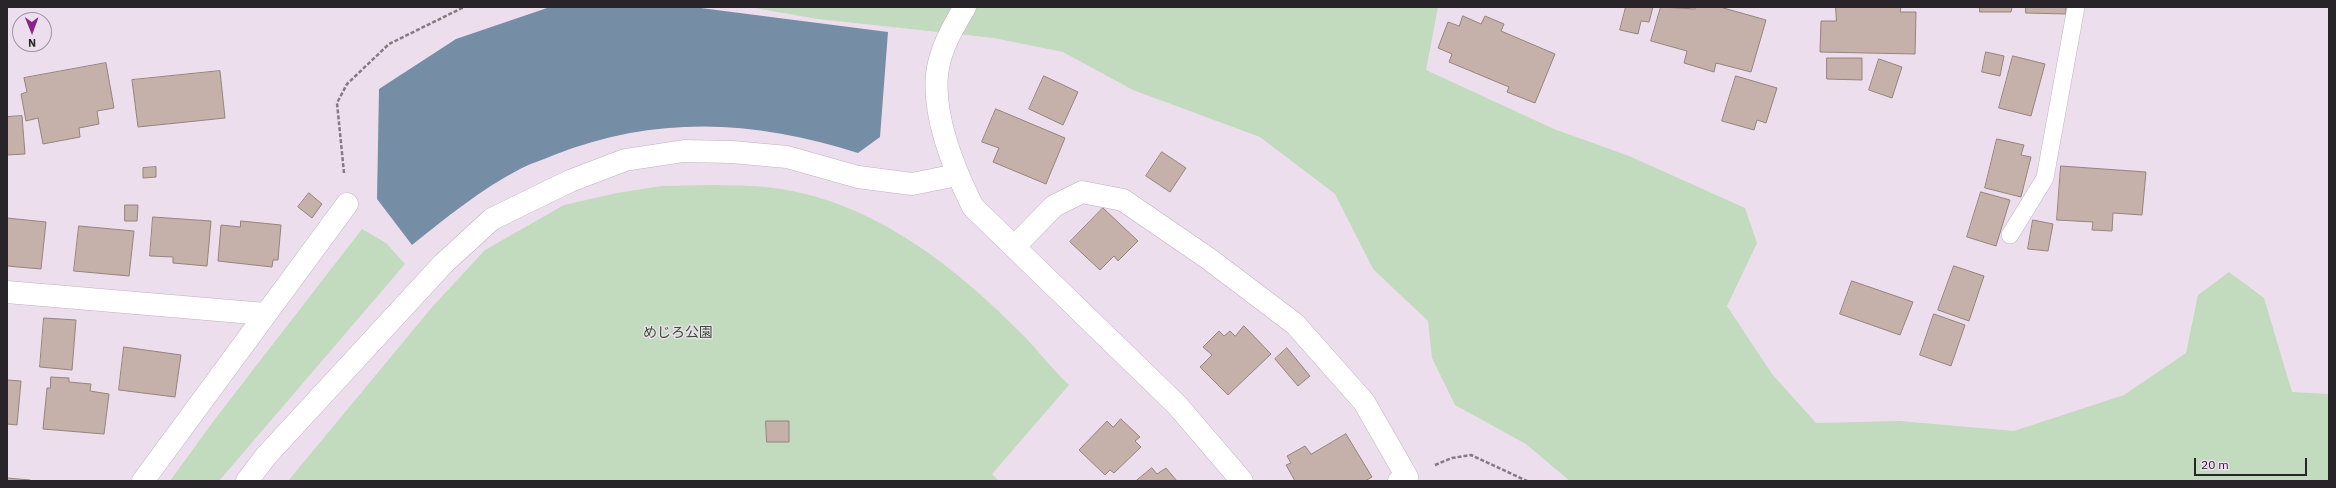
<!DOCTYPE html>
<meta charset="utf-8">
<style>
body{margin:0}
#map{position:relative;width:2336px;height:488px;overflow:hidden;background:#eddeee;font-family:"IBM Plex Sans",sans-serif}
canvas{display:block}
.frame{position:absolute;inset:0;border:8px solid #292429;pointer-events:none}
.north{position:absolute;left:12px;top:12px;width:40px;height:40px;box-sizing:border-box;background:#eddeee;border:1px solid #9f949f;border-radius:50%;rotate:179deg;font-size:11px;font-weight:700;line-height:16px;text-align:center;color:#292429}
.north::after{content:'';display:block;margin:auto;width:14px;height:18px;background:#8b248a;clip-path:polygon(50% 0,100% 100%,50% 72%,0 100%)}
.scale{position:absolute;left:2194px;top:458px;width:113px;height:18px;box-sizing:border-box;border:2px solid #292429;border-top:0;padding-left:5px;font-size:12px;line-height:14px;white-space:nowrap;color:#292429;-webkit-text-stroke:3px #eddeee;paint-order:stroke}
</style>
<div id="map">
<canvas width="2336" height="488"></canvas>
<div class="frame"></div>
<div class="north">N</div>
<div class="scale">20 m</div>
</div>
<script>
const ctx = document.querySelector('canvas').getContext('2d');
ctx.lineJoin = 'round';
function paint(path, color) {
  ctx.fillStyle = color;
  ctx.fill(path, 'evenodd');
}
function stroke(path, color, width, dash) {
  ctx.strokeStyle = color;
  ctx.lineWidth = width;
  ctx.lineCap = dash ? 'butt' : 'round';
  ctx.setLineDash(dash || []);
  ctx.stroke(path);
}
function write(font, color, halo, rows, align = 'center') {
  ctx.font = font + ' "IBM Plex Sans","Noto Sans JP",sans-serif';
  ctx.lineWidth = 3;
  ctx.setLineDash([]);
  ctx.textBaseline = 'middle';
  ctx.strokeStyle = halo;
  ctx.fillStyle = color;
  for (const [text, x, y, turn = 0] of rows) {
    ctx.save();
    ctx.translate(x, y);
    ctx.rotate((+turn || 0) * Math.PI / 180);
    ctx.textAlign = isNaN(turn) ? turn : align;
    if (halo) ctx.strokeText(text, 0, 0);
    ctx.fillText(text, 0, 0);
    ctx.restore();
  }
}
const green = new Path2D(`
 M749,7H1438L1426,70L1554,129L1629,156L1745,208L1757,243L1727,306L1772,374L1816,423L1900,421L2014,431L2124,395L2186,353L2198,295L2229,272L2264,298L2292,392L2329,394V481H1570L1526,444L1455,405L1432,358L1428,321L1373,269L1335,194L1260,137L1133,90L1063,52L994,38L818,19Z
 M715,185C734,186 754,185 773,188C872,200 956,267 1024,336C1039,352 1053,370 1069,385L992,474L999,481H288L433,306L485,250L564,205L617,193L662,186Z
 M362,229L386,243L405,264L219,481H170L215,419Z`);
const water = new Path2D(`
 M550,7H693L888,32L880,137L858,153C754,120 657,115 554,155C543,160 531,163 520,169C481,189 446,218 412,245L377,199L379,89L456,39Z`);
const building = new Path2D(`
 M1626,7H1653L1649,22L1641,21L1638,34L1620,30Z
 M1661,7L1695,9V7H1720L1766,20L1751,72L1716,63L1714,72L1684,63L1687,51L1651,41Z
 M1836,7H1901L1900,12H1916L1915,54L1820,52L1821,21H1836Z
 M1980,7H2012L2011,12H1980Z
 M2026,7H2066V14L2026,13Z
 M1463,16L1481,24L1485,16L1504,24L1501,31L1555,54L1535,103L1507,92L1509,87L1449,62L1452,54L1438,48L1448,22L1459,26Z
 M1986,52L2004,56L2000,76L1982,72Z
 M2013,56L2045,64L2031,116L1999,108Z
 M1827,58H1862V80L1827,79Z
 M1879,59L1902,67L1892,98L1869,90Z
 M106,63L114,108L97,111L99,124L79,128L80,137L43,144L38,118L26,121L21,94L27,92L24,78Z
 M220,71L225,118L138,127L132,80Z
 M1044,76L1078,92L1063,125L1029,109Z
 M1736,76L1777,88L1766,123L1757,120L1754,130L1722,121Z
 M996,109L1065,138L1046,184L993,162L999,148L982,142Z
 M22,116L25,154L7,155V117Z
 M1997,139L2024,145L2021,155L2031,157L2021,197L1985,188Z
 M1162,152L1186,168L1170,192L1146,176Z
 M2061,166L2146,172L2142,215L2113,213L2112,231L2092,230L2093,222L2057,220Z
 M156,167V177L143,178V168Z
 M1981,192L2010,200L1996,246L1967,237Z
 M309,193L322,204L312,218L298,207Z
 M125,205H138L137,221H125Z
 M1103,208L1138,241L1118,261L1114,256L1100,270L1070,242Z
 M153,217L211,221L207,266L173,263V257L150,256Z
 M7,218L46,222L41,269L7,266Z
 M2033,220L2053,224L2048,251L2028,249Z
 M241,221L281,225L278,260H273L272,267L218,261L221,225L240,227Z
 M79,226L134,231L129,276L74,271Z
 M1954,266L1984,276L1969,321L1938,310Z
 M1852,281L1913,302L1900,335L1840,314Z
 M1934,314L1965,325L1951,366L1920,355Z
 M44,318L76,320L72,370L40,367Z
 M1244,326L1271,354L1228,395L1200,367L1212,355L1203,347L1219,331L1224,336L1230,331L1235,336Z
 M124,347L181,355L175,397L119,390Z
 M1287,348L1310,376L1298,386L1275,359Z
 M51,377L69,378V382L91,384L90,391L109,394L104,434L43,429L47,388H50Z
 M7,380L21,381L17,425L7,424Z
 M1121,419L1140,437L1135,441L1141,447L1114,473L1110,470L1105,475L1079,450L1107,421L1113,427Z
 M766,421H789V442H767Z
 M1346,434L1372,477L1365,481H1295L1286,465L1291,463L1287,456L1305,446L1311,454Z
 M1152,468L1157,474L1166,468L1177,481H1136Z
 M7,478L30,480V481H7Z`);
const path = new Path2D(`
 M344,173L337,103L347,84L389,44L464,7
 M1435,465L1452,458L1471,455L1527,481`);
const service = new Path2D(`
 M2010,235L2045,178L2076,7`);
const minor = new Path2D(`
 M1015,246L1054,206L1082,192L1123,200L1209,259L1295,324L1364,402L1407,477L1399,481
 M7,292L265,314
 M143,481L347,204
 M247,481L266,456L443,264L492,219L570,181L625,160L684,151L732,152L787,157L858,177L912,184L957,175`);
const tertiary = new Path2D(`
 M965,7C953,27 939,51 937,75C933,117 954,169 973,207L1177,405L1242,481`);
const parkNames = [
 ["めじろ公園",678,333]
];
paint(green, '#c2dabd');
paint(water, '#758ea6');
paint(building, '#c5b0aa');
stroke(building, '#96837c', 1);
stroke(service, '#bfb1c0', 18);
stroke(minor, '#bfb1c0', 23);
stroke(tertiary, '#bfb1c0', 23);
stroke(path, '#837a84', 2.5, [4, 2]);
stroke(service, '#fff', 17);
stroke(minor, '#fff', 22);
stroke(tertiary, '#fff', 22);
write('14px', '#315229', '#eddeee', parkNames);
</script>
